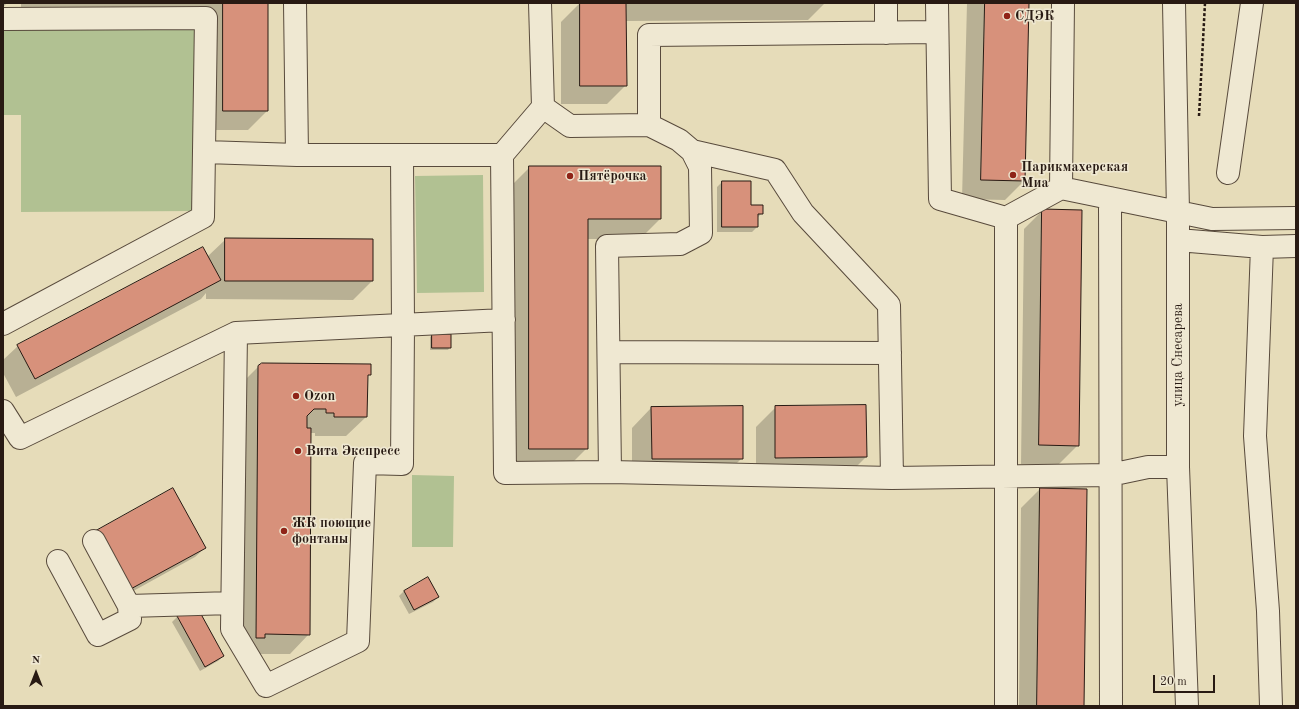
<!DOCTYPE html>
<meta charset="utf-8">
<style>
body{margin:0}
#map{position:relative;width:1299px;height:709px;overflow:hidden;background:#e6dcb9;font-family:"Old Standard TT",serif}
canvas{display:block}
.frame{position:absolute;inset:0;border:4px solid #281a13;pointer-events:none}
.north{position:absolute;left:16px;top:653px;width:40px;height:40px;-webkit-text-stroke:3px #efe8d2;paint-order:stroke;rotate:0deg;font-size:11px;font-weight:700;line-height:16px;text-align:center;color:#281a13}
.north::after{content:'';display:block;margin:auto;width:14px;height:18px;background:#281a13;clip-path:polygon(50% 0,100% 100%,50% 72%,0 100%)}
.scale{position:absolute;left:1153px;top:675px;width:62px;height:18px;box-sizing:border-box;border:2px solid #281a13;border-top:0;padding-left:5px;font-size:12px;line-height:14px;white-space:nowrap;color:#281a13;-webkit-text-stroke:3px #efe8d2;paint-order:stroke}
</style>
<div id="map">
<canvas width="1299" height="709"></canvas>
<div class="frame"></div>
<div class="north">N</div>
<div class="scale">20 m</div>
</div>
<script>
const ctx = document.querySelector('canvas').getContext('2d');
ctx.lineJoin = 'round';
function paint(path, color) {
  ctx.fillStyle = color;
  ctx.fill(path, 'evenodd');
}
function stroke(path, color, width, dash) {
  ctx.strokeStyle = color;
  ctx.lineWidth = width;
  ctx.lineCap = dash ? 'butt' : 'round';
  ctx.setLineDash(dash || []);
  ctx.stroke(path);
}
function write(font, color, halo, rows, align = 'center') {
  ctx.font = font + ' "Old Standard TT",serif';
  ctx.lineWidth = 3;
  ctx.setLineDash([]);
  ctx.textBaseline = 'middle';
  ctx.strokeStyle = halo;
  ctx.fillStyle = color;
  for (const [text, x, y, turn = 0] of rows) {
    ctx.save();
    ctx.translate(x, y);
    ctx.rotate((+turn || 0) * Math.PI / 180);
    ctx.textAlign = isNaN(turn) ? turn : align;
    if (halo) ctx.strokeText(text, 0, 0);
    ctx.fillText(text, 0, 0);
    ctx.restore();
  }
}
const green = new Path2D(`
 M194,26L195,211L21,212V115H3V28Z
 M483,175L484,292L417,293L415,176Z
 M412,475L454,476L453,547H412Z`);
const shadow = new Path2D(`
 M3,3H7L3,7Z
 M21,3H267V111L248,130H204V13H21Z
 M580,3H825L808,20L626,21V85L607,104H561V22Z
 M967,3H1028L1024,181L1005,200L962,199Z
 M530,167H660V219L640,239H587V448L567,468H510V187Z
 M722,182L750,206L762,213L757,218V227L752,232H717V187Z
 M1043,210L1078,445L1059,464H1021L1024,229Z
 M226,239L372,281L353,300L206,299V293L201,299L16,397L3,373V360L18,346L207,257Z
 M432,335H450V347L448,350H430V337Z
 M258,367L370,374L366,377V417L346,436H315V433H310L309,634L290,654H248L237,657L238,387Z
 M776,407L866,457L846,477H756V427Z
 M651,408L742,458L722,478L632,479V428Z
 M1040,489L1083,706H1019L1021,508Z
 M173,490L205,548L195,557L117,600Z
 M428,579L438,597L433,602L409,614L399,596L404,591Z
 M196,607L223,656L218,661L200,671L172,622L177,617Z`);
const building = new Path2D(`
 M223,3H268V111H223Z
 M580,3H626L627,86H580Z
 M985,3H1029L1025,181L981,180Z
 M529,166H661V219H588V449H529Z
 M722,181H751V205H763V214H758V227H722Z
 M1042,209L1082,210L1079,446L1039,445Z
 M225,238L373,239V281H225Z
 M203,247L221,280L35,379L17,345Z
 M432,334H451V348H432Z
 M262,363L371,364V375H368L367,417H334V413H326V409H314L307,416V428H311L310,635L265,634V638H256L258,366Z
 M866,405L867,457L775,458V406Z
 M743,406V459H652L651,407Z
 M173,488L206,548L127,591L94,532Z
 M1040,488L1087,489L1084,706H1037Z
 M428,577L439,597L414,610L404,591Z
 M196,605L224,656L205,667L177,616Z`);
const path = new Path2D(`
 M1199,116L1205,3`);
const minor = new Path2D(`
 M295,3L297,155
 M886,3V33
 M937,3L940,199L1006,218
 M1174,3L1178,212V467L1187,706
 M3,19L206,18L203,217L3,324
 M543,107L570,126L649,125V35L937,32
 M205,152L297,155H502L543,107L540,3
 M502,155L505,473L610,472L892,478L889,305L803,213L775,170L692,151
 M1228,173L1252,3
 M1061,188L1212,219L1296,218
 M1110,198L1111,706
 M1178,240L1262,247L1255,436L1268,611L1271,706
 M1262,247L1296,246
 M236,333L232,629L266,686L358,641L365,463L402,464L403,326L402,155
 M609,352L890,353
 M3,411L20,438L236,333L504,320
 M610,472L607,246L680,244L701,233L700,167L692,151L679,140L649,125
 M892,478L1110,475L1148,467H1178
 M94,541L129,606L232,603
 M58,561L98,635L130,619L129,606
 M1006,706V218L1061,188L1063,3`);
const markers = [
 [1007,16,4,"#8f2418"],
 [1013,175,4,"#8f2418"],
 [570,176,4,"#8f2418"],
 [296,396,4,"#8f2418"],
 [298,451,4,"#8f2418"],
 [284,531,4,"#8f2418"]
];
const poiNames = [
 ["СДЭК",1015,16],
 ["Парикмахерская",1021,167],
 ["Миа",1021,183],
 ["Пятёрочка",578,176],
 ["Ozon",304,396],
 ["Вита Экспресс",306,451],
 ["ЖК поющие",292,523],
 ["фонтаны",292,539]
];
const streetNames = [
 ["улица Снесарева",1178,355,-90]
];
paint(green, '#b1c192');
paint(shadow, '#0003');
paint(building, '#d7917b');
stroke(building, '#281a13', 1);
stroke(minor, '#584a3c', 24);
stroke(path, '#281a13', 2.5, [3, 2]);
stroke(minor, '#efe8d2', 22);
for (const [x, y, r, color] of markers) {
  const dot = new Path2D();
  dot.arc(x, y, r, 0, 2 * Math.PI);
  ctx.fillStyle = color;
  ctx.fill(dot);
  stroke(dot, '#efe8d2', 1.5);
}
write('bold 14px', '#281a13', '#efe8d2', poiNames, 'left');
write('14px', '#281a13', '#efe8d2', streetNames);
</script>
